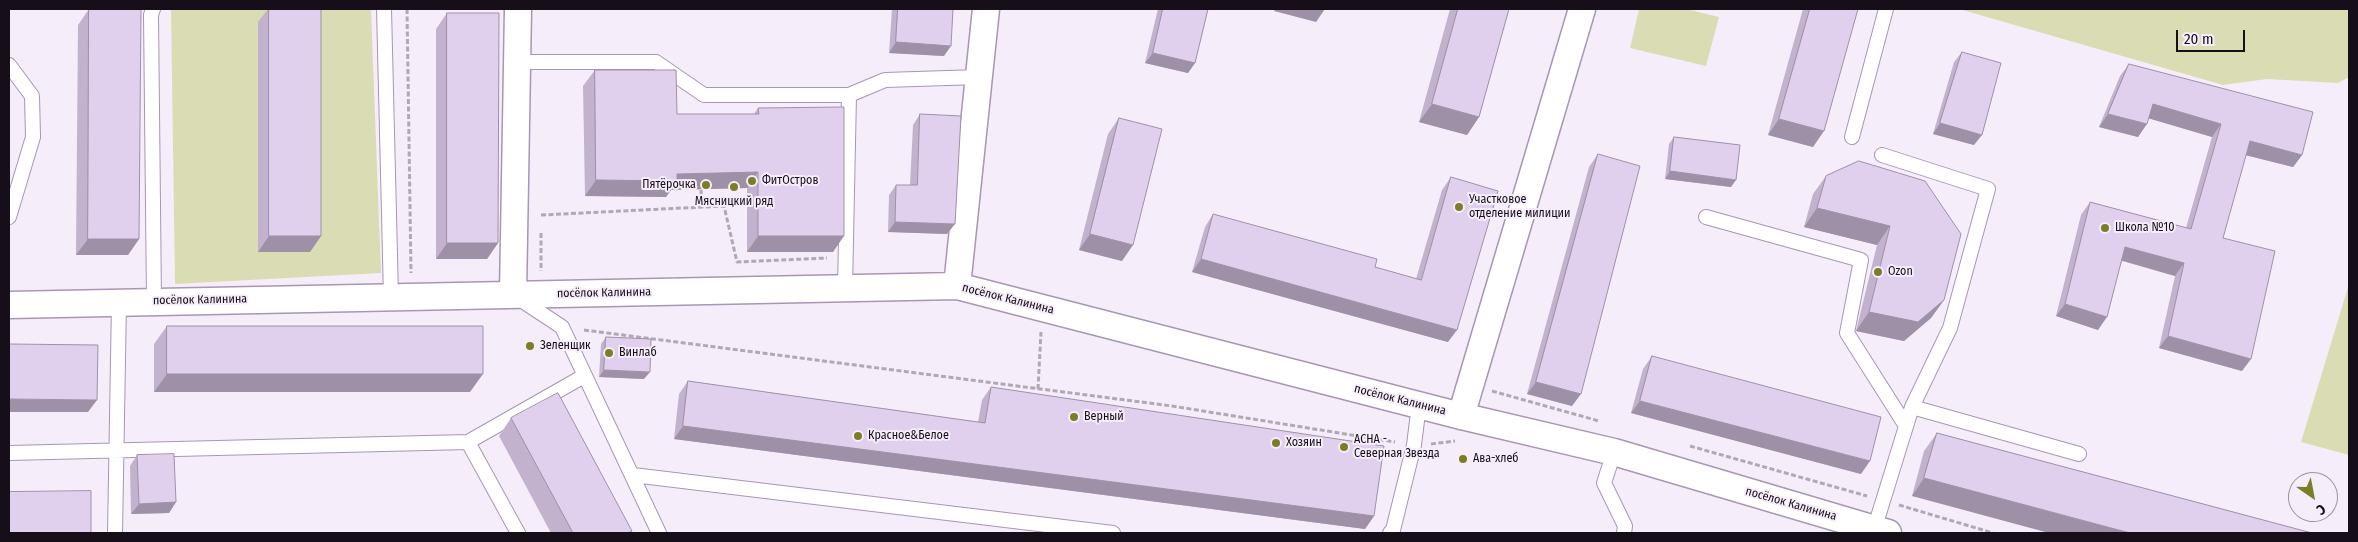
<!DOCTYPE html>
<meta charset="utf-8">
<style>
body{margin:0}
#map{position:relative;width:2358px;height:542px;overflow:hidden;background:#f5eefa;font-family:"Fira Sans Condensed",sans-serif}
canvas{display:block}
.frame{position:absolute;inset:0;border:10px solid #160f1a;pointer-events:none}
.north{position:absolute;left:2288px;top:472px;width:50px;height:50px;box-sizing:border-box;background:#f5eefa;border:1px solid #9c95a0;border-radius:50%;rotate:147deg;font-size:14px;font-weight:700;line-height:20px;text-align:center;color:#160f1a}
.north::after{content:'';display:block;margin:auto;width:18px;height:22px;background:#7c7e27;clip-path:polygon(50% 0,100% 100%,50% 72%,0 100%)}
.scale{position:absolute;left:2176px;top:30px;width:69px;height:22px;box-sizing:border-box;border:2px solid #160f1a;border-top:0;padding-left:6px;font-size:15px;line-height:18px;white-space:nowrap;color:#160f1a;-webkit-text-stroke:4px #f5eefa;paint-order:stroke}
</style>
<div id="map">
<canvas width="2358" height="542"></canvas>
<div class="frame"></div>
<div class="north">С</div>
<div class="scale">20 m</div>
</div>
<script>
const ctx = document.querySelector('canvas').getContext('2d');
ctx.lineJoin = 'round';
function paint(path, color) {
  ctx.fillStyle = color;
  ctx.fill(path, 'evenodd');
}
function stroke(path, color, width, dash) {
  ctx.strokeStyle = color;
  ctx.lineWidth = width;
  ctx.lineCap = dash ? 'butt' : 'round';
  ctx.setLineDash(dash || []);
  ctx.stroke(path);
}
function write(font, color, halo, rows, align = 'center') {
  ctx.font = font + ' "Fira Sans Condensed",sans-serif';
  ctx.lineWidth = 4;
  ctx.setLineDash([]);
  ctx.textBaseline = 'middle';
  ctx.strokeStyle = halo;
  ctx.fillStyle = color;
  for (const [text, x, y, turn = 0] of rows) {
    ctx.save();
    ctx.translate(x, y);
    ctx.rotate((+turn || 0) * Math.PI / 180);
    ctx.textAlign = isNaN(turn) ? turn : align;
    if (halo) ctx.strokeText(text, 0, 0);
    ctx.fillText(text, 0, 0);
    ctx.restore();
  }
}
const green = new Path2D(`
 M210,9H371L381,273L175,284L171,10Z
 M1639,9H1686L1719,17L1706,66L1630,48Z
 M1959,9H2349V77L2338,83L2267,79L2223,85Z
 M2349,284V455L2301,442Z`);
const path = new Path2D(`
 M407,9L411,273
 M701,190L702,207
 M541,215L724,206L737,262L827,258
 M541,233V271
 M584,330L1172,406L1395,442
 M1038,389L1041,332
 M1492,391L1599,421
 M1431,444L1455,441
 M1690,446L1867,496
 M1899,505L1993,533`);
const service = new Path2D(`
 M153,9L151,15L154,301
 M384,9L391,297
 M518,62H656L704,95H849L845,288
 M9,65L32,96L33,137L9,217
 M849,95L885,80L979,77
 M1852,137L1886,9
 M1882,155L1988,189L1950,328L1912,407
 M1706,217L1861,260L1847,333L1906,426
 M518,298L562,327L659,533
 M468,442L518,533
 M1614,452L1604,483L1625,526L1624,533
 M9,453L468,442L584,376
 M633,475L1113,533
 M115,533L119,302
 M1390,533L1393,530L1414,445L1419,405
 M1873,533L1912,407L2079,454`);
const minor = new Path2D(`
 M957,286L986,9
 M513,294L518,9
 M9,305L957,286L1461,416L1614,452L1888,533
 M1461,416L1582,9`);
const wall = new Path2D(`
 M89,9L139,239L128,255H76L78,25Z
 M268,9H321V236L310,252H258V22Z
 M892,9H953L944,56L889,53Z
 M1158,9H1208L1195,63L1188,73L1145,63Z
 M1450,9H1509L1479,117L1467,135L1419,122Z
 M1803,9H1858L1813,147L1768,135Z
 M447,13L498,243L487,259H436V29Z
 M1962,52L1974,145L1933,134L1954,62Z
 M2129,64L2302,155L2293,167L2246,155L2223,238L2242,371L2159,348L2175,276L2122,261L2098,330L2056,316L2081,215L2090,202L2186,228L2212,137L2149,118L2138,137L2099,127L2120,76Z
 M595,70L677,114H754L758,108L833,252H747V188L671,190L666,197L585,196L583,86Z
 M920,114L947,234L888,232L889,195L896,185H910L913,125Z
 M1119,118L1122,261L1079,250L1108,134Z
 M1674,137L1731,187L1665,179L1669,144Z
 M1598,154L1572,406L1527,394L1589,167Z
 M1859,161L1944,300L1931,318L1904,341L1856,331L1877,245L1804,227L1813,194L1826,176Z
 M1451,177L1448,342L1192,272L1205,227L1213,214L1375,267L1416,279L1442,190Z
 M167,326L470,392H154V344Z
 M606,337L644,379L599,377L601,344Z
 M1652,356L1861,474L1631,413L1643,369Z
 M688,381L978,422L982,400L991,387L1374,516L1365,529L674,439L679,394Z
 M511,418L632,531L630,533H551L499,436Z
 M1937,433L2312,533L1912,496L1924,451Z
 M137,455L176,502L169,513L131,514L130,466Z`);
const shadedWall = new Path2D(`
 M1275,9H1325L1316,22L1274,11Z
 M896,42L951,46L944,56L889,53Z
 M1153,53L1195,63L1188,73L1145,63Z
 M1432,104L1479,117L1467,135L1419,122Z
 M2153,104L2221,124L2212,137L2144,117Z
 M2108,114L2147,124L2138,137L2099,127Z
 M1779,119L1824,131L1813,147L1768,135Z
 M1940,123L1982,135L1974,145L1933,134Z
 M2250,141L2302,155L2293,167L2241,154Z
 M1670,171L1736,180L1731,187L1665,179Z
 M758,172L747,188L671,190L666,197L585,196L596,180L677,174Z
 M1817,208L1890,226L1877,245L1804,227Z
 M895,222L955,224L947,234L888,232Z
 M1090,234L1133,245L1122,261L1079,250Z
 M269,236H321L310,252H258Z
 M758,236H844L833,252H747Z
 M88,239H139L128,255H76Z
 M447,243H498L487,259H436Z
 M2125,247L2184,263L2175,276L2117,259Z
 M1201,259L1457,330L1448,342L1192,272Z
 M1944,300L1931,318L1904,341L1856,331L1869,312Z
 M2065,304L2107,317L2098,330L2056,316Z
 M2168,336L2251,359L2242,371L2159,348Z
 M604,370L650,372L644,379L599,377Z
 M167,374H483L470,392H154Z
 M1536,382L1581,394L1572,406L1527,394Z
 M9,399L97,400L88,412H9Z
 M1640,401L1870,461L1861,474L1631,413Z
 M683,426L1374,516L1365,529L674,439Z
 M1924,478L2130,533H2049L1912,496Z
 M176,502L169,513L131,514L139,504Z`);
const building = new Path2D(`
 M89,9H141L139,239H88Z
 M269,9H321V236H269Z
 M898,9H953L951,46L896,42Z
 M1163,9H1208L1195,63L1153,53Z
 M1458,9H1509L1479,117L1432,104Z
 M1810,9H1858L1824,131L1779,119Z
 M447,13H499L498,243H447Z
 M1962,52L2001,63L1982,135L1940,123Z
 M2129,64L2313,112L2302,155L2250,141L2223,238L2275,251L2251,359L2168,336L2184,263L2125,247L2107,317L2065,304L2090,202L2191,229L2221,124L2153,104L2147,124L2108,114Z
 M595,70H676L677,114H759L758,108L844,107V236H758V172L677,174V181L596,180Z
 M920,114L961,116L955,224L895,222L896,185H917Z
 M1119,118L1162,129L1133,245L1090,234Z
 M1674,137L1740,145L1736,180L1670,171Z
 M1598,154L1640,166L1581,394L1536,382Z
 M1859,161L1925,181L1961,234L1944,300L1918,322L1869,312L1890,226L1817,208L1826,176Z
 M1451,177L1498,191L1457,330L1201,259L1213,214L1377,259L1375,267L1421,280Z
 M167,326H483V374H167Z
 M606,337L651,339L650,372L604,370Z
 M9,344L98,345L97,400L9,399Z
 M1652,356L1881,417L1870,461L1640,401Z
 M688,381L985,423L991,387L1384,446L1374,516L683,426Z
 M558,393L632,531L628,533H573L511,418Z
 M1937,433L2312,533H2130L1924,478Z
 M174,454L176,502L139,504L137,455Z
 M91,491V533H9V492Z`);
const markers = [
 [752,181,5,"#7c7e27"],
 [706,185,5,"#7c7e27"],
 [734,187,5,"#7c7e27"],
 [1459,207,5,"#7c7e27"],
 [2105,228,5,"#7c7e27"],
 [1878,272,5,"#7c7e27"],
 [530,346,5,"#7c7e27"],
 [609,353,5,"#7c7e27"],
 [1074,417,5,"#7c7e27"],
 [858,436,5,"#7c7e27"],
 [1276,443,5,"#7c7e27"],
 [1344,447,5,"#7c7e27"],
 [1463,459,5,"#7c7e27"]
];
const poiNames = [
 ["ФитОстров",762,181],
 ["Пятёрочка",696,185,"right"],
 ["Участковое",1469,200],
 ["отделение милиции",1469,214],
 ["Мясницкий ряд",734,202,"center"],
 ["Школа №10",2115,228],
 ["Ozon",1888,272],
 ["Зеленщик",540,346],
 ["Винлаб",619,353],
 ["Верный",1084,417],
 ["Красное&Белое",868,436],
 ["АСНА -",1354,440],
 ["Северная Звезда",1354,454],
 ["Хозяин",1286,443],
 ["Ава-хлеб",1473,459]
];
const streetNames = [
 ["посёлок Калинина",604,293,-1],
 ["посёлок Калинина",1008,299,14],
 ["посёлок Калинина",200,300,-1],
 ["посёлок Калинина",1400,400,14],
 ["посёлок Калинина",1791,504,16]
];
paint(green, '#daddb3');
stroke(service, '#a896b4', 16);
stroke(minor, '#a896b4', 29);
stroke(path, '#b0a9b5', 3, [5, 2.5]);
stroke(service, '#fff', 14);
stroke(minor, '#fff', 26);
paint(wall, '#c2b2cd');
paint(shadedWall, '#9e91a7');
paint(building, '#e1cfee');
stroke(building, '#9e91a7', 1);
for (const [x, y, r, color] of markers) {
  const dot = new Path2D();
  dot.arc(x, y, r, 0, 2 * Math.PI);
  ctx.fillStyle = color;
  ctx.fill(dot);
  stroke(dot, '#f5eefa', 2);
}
write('12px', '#160f1a', '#f5eefa', poiNames, 'left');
write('12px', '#160f1a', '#f5eefa', streetNames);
</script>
